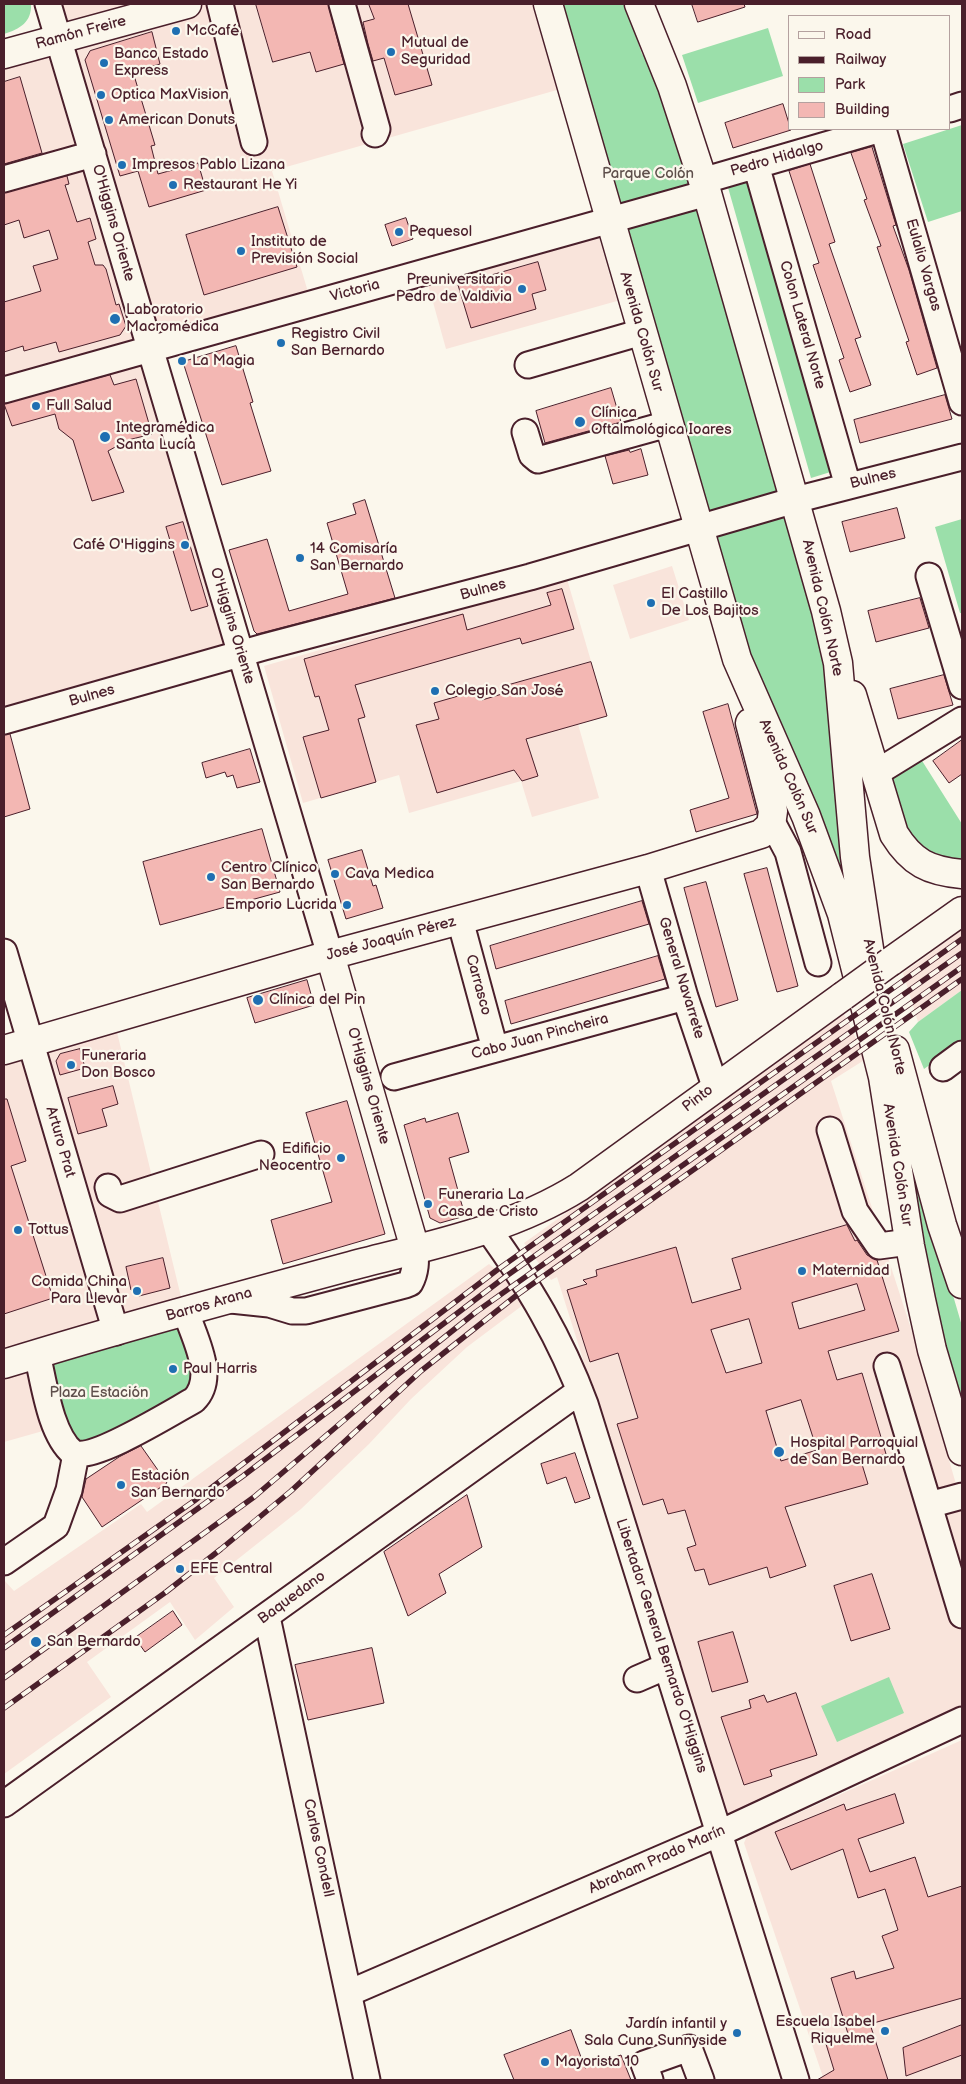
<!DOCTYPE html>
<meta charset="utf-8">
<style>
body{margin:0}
#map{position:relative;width:966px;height:2084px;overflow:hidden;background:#fbf7ec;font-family:"Balsamiq Sans",sans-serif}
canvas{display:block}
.frame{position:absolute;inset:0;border:5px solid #4a1f2b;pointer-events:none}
.legend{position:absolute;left:788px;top:15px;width:162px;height:115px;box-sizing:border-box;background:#fbf7ec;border:1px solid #b4a19f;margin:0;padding:6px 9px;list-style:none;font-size:15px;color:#4a1f2b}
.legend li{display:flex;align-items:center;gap:10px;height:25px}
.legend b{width:25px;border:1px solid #b4a19f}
</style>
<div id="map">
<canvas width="966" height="2084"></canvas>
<div class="frame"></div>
<ul class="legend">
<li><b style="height:6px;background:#fbf7ec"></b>Road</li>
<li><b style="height:6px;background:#4a1f2b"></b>Railway</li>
<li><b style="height:14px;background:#9bdfaa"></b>Park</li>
<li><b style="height:14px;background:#f3b7b3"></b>Building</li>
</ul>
</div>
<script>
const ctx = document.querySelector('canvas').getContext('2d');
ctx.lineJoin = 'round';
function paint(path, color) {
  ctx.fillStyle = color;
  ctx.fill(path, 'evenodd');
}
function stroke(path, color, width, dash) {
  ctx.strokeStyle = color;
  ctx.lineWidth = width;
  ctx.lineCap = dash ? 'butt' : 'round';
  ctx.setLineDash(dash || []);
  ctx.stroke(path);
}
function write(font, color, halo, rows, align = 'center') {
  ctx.font = font + ' "Balsamiq Sans",sans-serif';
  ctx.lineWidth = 4.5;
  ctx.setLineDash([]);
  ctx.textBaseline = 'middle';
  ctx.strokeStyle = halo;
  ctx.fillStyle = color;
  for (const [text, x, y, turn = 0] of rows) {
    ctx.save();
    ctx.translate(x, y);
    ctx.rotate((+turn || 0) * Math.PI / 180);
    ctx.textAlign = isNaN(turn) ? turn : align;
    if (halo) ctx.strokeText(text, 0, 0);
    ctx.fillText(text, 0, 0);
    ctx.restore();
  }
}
const built = new Path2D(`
 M62,4H532L557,90L272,171L308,292L135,339L228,648L4,712V62L73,42Z
 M597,230L617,301L446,349L426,277Z
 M672,566L689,620L630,639L613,585Z
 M567,579L607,716L578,724L599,798L532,817L521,781L409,813L399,775L303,803L264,666Z
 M962,930V990L918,1022L903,973Z
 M844,1014L866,1059L831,1081L913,1335L962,1505V1710L725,1822L680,1666L557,1277L551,1280L524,1243Z
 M116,1028L182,1301L25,1341L50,1429L4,1442V1060Z
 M489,1264L505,1277L523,1305L467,1347L411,1399L369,1444L301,1509L214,1578L234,1607L195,1640L170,1602L87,1662L111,1697L4,1774V1580L14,1591L141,1504L147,1512Z
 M962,1740V2080H824L744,1843L747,1836Z`);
const green = new Path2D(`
 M4,4H31C32,22 20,29 4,34Z
 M554,4H625L642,54L657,71L823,633L849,896L761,696Z
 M768,28L783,76L698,103L682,55Z
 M962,125V211L928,222L903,144Z
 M747,172L837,470L811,478L727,184Z
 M962,519V613H960L935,527Z
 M919,756L962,824V866L918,854L899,830L885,778Z
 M962,990V1042L924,1069L909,1032L918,1022Z
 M910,1149L962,1326V1413L936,1315Z
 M182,1325L195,1364L187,1394L99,1443L74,1440L45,1361Z
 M889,1677L904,1713L837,1742L821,1706Z`);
const building = new Path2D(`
 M256,4H328L344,64L316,72L310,52L273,62Z
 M369,4H408L432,85L395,95L384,58L373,61L368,44L363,22L374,19Z
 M692,4H744L745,7L698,22Z
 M152,32L160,64L133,72L155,145L151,146L158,174L198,163L206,190L149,207L138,171L120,176L85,60L90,51Z
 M20,77L42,153L4,164V82Z
 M783,104L791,130L733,148L725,123Z
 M872,147L896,225L893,226L909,270L937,368L917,375L906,342L909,341L877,247L881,246L864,200L867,199L851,153Z
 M810,164L835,242L829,244L861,337L855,339L871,385L850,392L839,360L844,358L813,265L819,263L789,171Z
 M67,176L69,184L65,185L77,222L90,218L96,239L88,242L95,265H103L106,269L116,305L119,304L126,326L120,335L59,352L56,342L24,351L23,346L4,352V302L41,291L33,266L58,259L49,230L24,238L19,220L4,225V193Z
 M278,207L297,267L204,295L186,235Z
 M406,218L413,239L392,246L385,225Z
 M538,262L546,290L532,294L536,309L471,328L458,285Z
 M236,346L253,402L250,403L271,471L222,485L183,362Z
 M110,375L114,385L136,379L152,434L128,440L108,451L124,492L92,501L73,440L59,429L55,414L12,426L4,404Z
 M611,388L621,422L545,443L536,411Z
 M945,395L952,419L860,443L854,420Z
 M641,449L648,475L613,484L605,456L629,450L630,452Z
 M365,500L395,598L257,634L254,631L229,550L267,539L289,611L348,594L327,523L356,514L353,504Z
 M897,508L905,538L850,552L842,522Z
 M183,522L208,606L191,611L166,527Z
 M562,589L574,629L522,644L520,638L355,685L365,717L358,719L376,782L321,798L303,737L329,730L319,696L315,697L304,659L463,614L467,630L551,605L547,593Z
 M920,598L929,628L876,642L868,611Z
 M591,662L607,716L526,739L538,776L522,781L514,770L437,793L416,725L439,719L434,703L479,690L482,700L512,691L509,685Z
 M944,675L953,705L898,719L890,689Z
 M728,704L757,814L696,832L690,810L729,798L703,712Z
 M10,734L30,809L4,817V735Z
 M962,740V774L949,783L933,761Z
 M250,749L260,782L237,788L233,775L227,777L225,772L206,778L202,763Z
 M262,829L280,892L160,925L143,862Z
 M362,850L373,886L376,885L383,908L346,919L328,860Z
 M767,868L798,986L777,992L744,874Z
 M706,882L738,1000L716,1007L684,888Z
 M642,901L649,924L496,969L490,946Z
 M658,956L665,979L511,1024L505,1001Z
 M307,980L314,1005L255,1023L247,998Z
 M80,1049L85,1068L60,1075L56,1061L60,1054Z
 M113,1086L118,1104L102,1109L107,1126L78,1134L68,1098Z
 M4,1099H7L26,1161L11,1166L53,1298L4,1314Z
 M347,1101L385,1234L283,1264L271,1220L332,1202L306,1113Z
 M458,1113L469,1152L449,1158L465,1216L440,1223L430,1218L404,1125L425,1118L426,1122Z
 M847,1225L855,1241L857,1240L867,1255L877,1260L899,1331L828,1351L837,1380L862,1373L886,1454L861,1461L868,1484L785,1507L806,1566L770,1578L767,1567L709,1585L704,1569L695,1571L687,1548L696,1545L685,1510L668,1514L663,1499L643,1505L617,1424L638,1418L618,1353L590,1362L567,1290L587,1284L583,1280L597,1276L596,1270L676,1247L692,1303L741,1289L732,1259ZM857,1284L865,1310L799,1329L792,1303ZM749,1319L762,1363L726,1373L711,1330ZM801,1400L817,1450L781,1461L766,1411Z
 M163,1258L170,1288L139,1296L131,1290L126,1267Z
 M141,1446L167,1483L102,1527L82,1497L86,1479L119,1457Z
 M575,1453L590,1498L575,1503L566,1477L547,1484L541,1464Z
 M467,1495L482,1547L439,1574L446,1593L408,1616L384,1552Z
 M872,1574L890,1629L851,1641L834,1586Z
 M173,1611L182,1625L145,1652L135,1638Z
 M733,1632L748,1682L712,1692L698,1642Z
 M372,1648L384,1703L308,1720L295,1665Z
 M796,1693L817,1755L770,1770L772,1776L744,1785L721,1717L751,1708L749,1700L764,1695L767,1702Z
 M895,1794L904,1823L858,1839L870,1872L915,1857L928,1897L962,1886V1998L870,2024L888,2080H817L834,2070L826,2044L849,2037L831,1978L854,1971L856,1979L894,1968L882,1936L898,1930L885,1889L858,1898L843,1849L791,1870L775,1832L844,1804L846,1810Z
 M962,2025V2055L906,2076L903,2048Z
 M571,2030L585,2068L621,2055L631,2080H514L504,2055Z`);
const minor = new Path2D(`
 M48,4L330,955
 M220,4L254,142
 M342,4L377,129L375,134
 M950,109L962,105
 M883,129L962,402
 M756,165L848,486
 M4,179L93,154
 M702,181L881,129
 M528,365L642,332
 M4,390L707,193
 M525,432L532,455L538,460L668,424
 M929,576L962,686
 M4,721L264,647L530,577L795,500L962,457
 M876,773L962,720
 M772,822L788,852L818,963
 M648,869L685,997L715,1086
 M460,920L495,1049
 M4,952L116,1332
 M943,1068L962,1054
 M394,1077L685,997
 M830,1130L855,1211L879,1246L909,1242
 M108,1187L110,1194L120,1199L261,1154
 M488,1229C529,1286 560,1337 585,1404L796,2080
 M231,1300L269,1304L292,1311H306L405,1285L410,1283C416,1272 416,1261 415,1249
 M37,1354C44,1382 50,1434 73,1453C94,1461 172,1412 194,1400C217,1377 194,1338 186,1312
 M887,1366L962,1615
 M929,1505L962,1496
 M4,1562L56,1526L69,1490L76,1454
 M267,1617L367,2080
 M637,1679L667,1666
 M4,1804L580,1391
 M349,1993L720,1833L962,1720
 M650,2080L644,2064L689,2048L701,2080`);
const major = new Path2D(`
 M548,4L737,659L806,816L842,914L883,1077L910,1246L921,1300L932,1350L962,1451
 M639,4L672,86L707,193L826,611L838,663L855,857L870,955
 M4,54L187,4
 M852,695L894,834C912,863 929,871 962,874
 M330,955L415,1249
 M890,962L962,911
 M4,1050L330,955L648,869L761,834L771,825L773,811L750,723
 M895,1050L942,1225L962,1284
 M4,1364C117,1329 232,1298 347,1267C426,1246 509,1231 579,1187L843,996`);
const rail = new Path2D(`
 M4,1635L194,1501L497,1270L962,939
 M4,1648L243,1476L505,1277L962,953
 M4,1678L254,1497L397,1375L476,1312L962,967
 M4,1708L166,1592L221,1549L291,1491L421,1371L517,1295L962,979`);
const majorBridge = new Path2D(`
 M843,996L890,962`);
const markers = [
 [176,31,5,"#1f6fb2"],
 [391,52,5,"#1f6fb2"],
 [104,63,5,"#1f6fb2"],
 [101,95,5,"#1f6fb2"],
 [109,120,5,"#1f6fb2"],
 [122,165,5,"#1f6fb2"],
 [173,185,5,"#1f6fb2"],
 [399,232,5,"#1f6fb2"],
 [241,251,5,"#1f6fb2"],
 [522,289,5,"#1f6fb2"],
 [115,319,6,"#1f6fb2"],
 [281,343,5,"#1f6fb2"],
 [182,361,5,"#1f6fb2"],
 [36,406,5,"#1f6fb2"],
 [580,422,6,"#1f6fb2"],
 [105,437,6,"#1f6fb2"],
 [185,545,5,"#1f6fb2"],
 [300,558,5,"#1f6fb2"],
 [651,603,5,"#1f6fb2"],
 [435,691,5,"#1f6fb2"],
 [335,874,5,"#1f6fb2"],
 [211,877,5,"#1f6fb2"],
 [347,905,5,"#1f6fb2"],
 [258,1000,6,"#1f6fb2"],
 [71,1065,5,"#1f6fb2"],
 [341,1158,5,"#1f6fb2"],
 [428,1204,5,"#1f6fb2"],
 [18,1230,5,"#1f6fb2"],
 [802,1271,5,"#1f6fb2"],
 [137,1291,5,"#1f6fb2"],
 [173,1369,5,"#1f6fb2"],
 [779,1452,6,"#1f6fb2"],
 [121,1485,5,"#1f6fb2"],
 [180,1569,5,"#1f6fb2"],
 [36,1642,6,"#1f6fb2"],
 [885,2031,5,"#1f6fb2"],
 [737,2033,5,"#1f6fb2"],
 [545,2062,5,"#1f6fb2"]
];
const poiNames = [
 ["McCafé",186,31],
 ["Mutual de",401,43],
 ["Seguridad",401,60],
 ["Banco Estado",114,54],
 ["Express",114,71],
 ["Optica MaxVision",111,95],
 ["American Donuts",119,120],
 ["Impresos Pablo Lizana",132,165],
 ["Restaurant He Yi",183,185],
 ["Pequesol",409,232],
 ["Instituto de",251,242],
 ["Previsión Social",251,259],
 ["Preuniversitario",512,280,"right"],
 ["Pedro de Valdivia",512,297,"right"],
 ["Laboratorio",126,310],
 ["Macromédica",126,327],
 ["Registro Civil",291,334],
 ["San Bernardo",291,351],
 ["La Magia",192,361],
 ["Full Salud",46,406],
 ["Clínica",591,413],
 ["Oftalmológica Ioares",591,430],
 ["Integramédica",116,428],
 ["Santa Lucía",116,445],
 ["Café O'Higgins",175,545,"right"],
 ["14 Comisaría",310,549],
 ["San Bernardo",310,566],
 ["El Castillo",661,594],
 ["De Los Bajitos",661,611],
 ["Colegio San José",445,691],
 ["Centro Clínico",221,868],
 ["San Bernardo",221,885],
 ["Cava Medica",345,874],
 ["Emporio Lucrida",337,905,"right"],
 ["Clínica del Pin",269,1000],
 ["Funeraria",81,1056],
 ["Don Bosco",81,1073],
 ["Edificio",331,1149,"right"],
 ["Neocentro",331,1166,"right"],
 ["Funeraria La",438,1195],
 ["Casa de Cristo",438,1212],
 ["Tottus",28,1230],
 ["Maternidad",812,1271],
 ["Comida China",127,1282,"right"],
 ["Para Llevar",127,1299,"right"],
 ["Paul Harris",183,1369],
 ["Hospital Parroquial",790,1443],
 ["de San Bernardo",790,1460],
 ["Estación",131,1476],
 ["San Bernardo",131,1493],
 ["EFE Central",190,1569],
 ["San Bernardo",47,1642],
 ["Escuela Isabel",875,2022,"right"],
 ["Riquelme",875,2039,"right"],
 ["Jardín infantil y",727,2024,"right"],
 ["Sala Cuna Sunnyside",727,2041,"right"],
 ["Mayorista 10",555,2062]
];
const streetNames = [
 ["Ramón Freire",81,33,-15],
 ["Pedro Hidalgo",777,159,-16],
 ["O'Higgins Oriente",113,223,74],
 ["Eulalio Vargas",923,265,74],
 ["Victoria",355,291,-15],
 ["Colon Lateral Norte",802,325,74],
 ["Avenida Colón Sur",641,332,74],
 ["Bulnes",873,479,-14],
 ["Bulnes",483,590,-15],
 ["Avenida Colón Norte",822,608,77],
 ["O'Higgins Oriente",232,626,73],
 ["Bulnes",92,696,-16],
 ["Avenida Colón Sur",788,777,66],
 ["José Joaquín Pérez",391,939,-15],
 ["General Navarrete",681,978,73],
 ["Carrasco",478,985,75],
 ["Avenida Colón Norte",884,1007,76],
 ["Cabo Juan Pincheira",540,1037,-15],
 ["O'Higgins Oriente",368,1086,74],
 ["Pinto",698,1099,-37],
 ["Arturo Prat",60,1142,74],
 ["Avenida Colón Sur",897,1165,81],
 ["Barros Arana",209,1305,-16],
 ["Baquedano",292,1598,-36],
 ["Libertador General Bernardo O'Higgins",661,1646,72],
 ["Carlos Condell",318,1848,78],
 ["Abraham Prado Marín",657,1860,-24]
];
const parkNames = [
 ["Parque Colón",648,174],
 ["Plaza Estación",99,1393]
];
paint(built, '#f9e4db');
paint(green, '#9bdfaa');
paint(building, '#f3b7b3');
stroke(building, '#4a1f2b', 1);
stroke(minor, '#4a1f2b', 29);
stroke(major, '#4a1f2b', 31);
stroke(minor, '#fbf7ec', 25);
stroke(major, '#fbf7ec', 28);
stroke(rail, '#4a1f2b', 5.5);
stroke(rail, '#fbf7ec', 4, [11]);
stroke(majorBridge, '#4a1f2b', 31, []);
stroke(majorBridge, '#fbf7ec', 28);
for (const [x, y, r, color] of markers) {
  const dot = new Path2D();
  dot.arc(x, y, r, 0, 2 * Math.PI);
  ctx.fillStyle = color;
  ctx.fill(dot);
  stroke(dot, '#fbf7ec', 2);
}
write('15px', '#4a1f2b', '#fbf7ec', poiNames, 'left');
write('15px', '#4a1f2b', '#fbf7ec', streetNames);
write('15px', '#5e4f4b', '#fbf7ec', parkNames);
</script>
